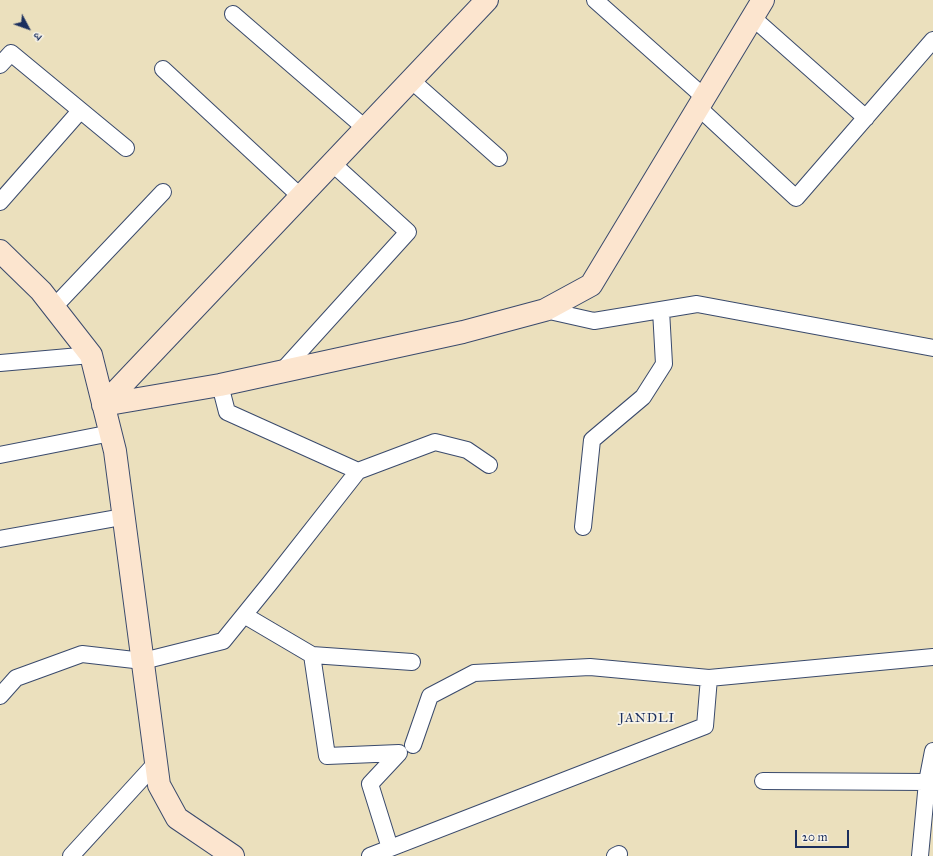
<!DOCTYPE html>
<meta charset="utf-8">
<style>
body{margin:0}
#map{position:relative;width:933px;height:856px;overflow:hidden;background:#ebe0bd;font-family:"IM FELL Great Primer","Noto Serif Devanagari",serif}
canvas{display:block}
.north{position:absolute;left:8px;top:8px;width:40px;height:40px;-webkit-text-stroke:3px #f7f3e8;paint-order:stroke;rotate:131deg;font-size:11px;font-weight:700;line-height:16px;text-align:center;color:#1b2f5e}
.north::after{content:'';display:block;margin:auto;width:14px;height:18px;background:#1b2f5e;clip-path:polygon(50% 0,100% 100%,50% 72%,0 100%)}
.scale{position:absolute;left:795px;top:830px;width:54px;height:18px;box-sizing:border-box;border:2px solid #1b2f5e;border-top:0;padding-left:5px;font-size:12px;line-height:14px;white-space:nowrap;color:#1b2f5e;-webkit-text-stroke:3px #f7f3e8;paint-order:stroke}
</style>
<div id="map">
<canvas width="933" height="856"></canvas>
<div class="north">उ</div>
<div class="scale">20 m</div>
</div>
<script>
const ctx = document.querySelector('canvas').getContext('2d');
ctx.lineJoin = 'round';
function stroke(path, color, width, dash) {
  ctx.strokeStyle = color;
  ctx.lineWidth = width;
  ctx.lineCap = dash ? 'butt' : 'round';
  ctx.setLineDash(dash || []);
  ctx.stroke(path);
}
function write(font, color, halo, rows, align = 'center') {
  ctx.font = font + ' "IM FELL Great Primer",serif';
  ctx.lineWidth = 3.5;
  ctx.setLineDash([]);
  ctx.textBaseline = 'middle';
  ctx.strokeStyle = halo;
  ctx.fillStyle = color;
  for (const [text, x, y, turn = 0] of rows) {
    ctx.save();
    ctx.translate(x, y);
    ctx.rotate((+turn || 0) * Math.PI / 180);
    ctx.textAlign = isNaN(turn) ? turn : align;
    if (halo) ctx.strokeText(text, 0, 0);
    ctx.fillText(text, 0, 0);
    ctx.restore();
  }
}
const street = new Path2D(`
 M595,0L704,97
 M233,14L365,128
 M752,17L866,118
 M0,65L11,53L126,148
 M163,69L301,197
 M411,80L499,158
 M698,107L796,198L933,40
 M0,202L80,111
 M54,307L163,192
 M545,310L594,321L697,304L933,348
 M0,363L91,355
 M282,371L408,232L332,163
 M220,385L227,412L358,471L435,442L467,450L489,465
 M0,455L111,433
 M583,527L592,440L643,397L664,364L661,310
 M0,539L111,519
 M244,615L312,655L327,756L399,753L370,784L390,848
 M312,655L412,662
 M0,696L16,678L82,654L143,661L223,641L270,583L358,471
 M413,745L430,696L474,673L590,667L709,678L933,657
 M763,781L927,782L933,751
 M71,856L156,763
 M370,856L705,726L709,678
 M615,856L619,854
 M920,856L927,782`);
const secondary = new Path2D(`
 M487,0L103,405L220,385L463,332L545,310L591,285L763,0
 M0,251L41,291L91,355L115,451L159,785L177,818L233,856`);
const quarterNames = [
 ["JANDLI",647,719]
];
stroke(street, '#3a4a6c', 18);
stroke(secondary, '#3a4a6c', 24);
stroke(street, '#fff', 16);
stroke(secondary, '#fce5cf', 22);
ctx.letterSpacing = '1px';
write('13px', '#1b2f5e', '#f7f3e8', quarterNames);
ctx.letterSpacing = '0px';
</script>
